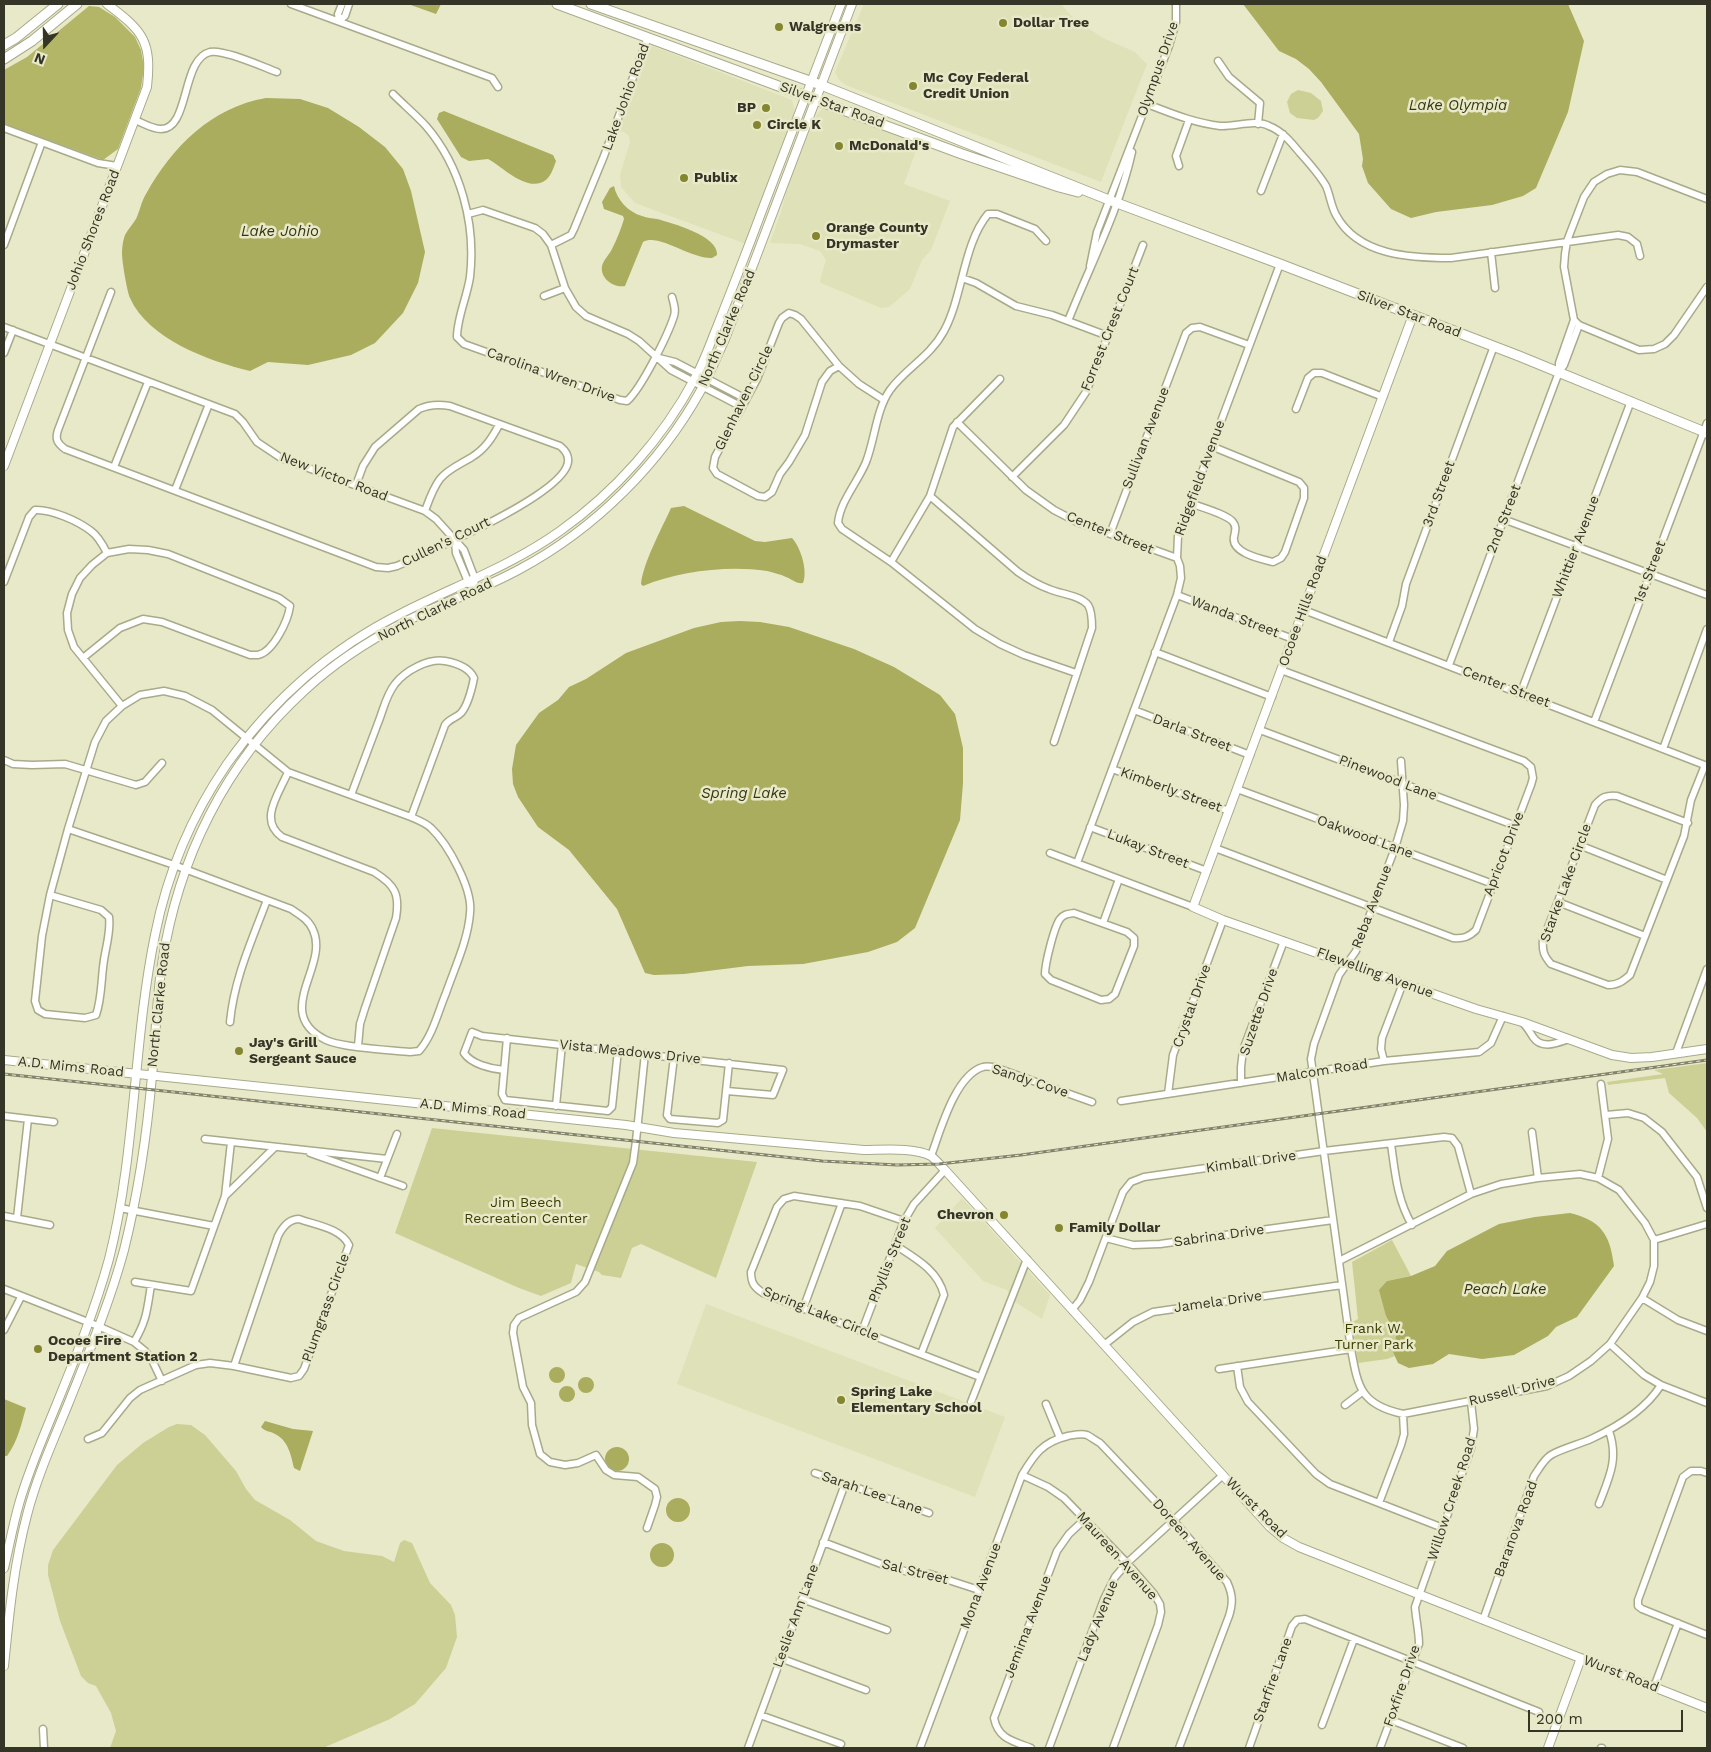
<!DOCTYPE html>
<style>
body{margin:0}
#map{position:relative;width:1711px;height:1752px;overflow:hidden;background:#e8e9c8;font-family:"Work Sans",sans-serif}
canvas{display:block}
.frame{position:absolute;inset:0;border:5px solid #343427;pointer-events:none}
.north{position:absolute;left:20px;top:20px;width:50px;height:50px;-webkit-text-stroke:4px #e8e9c8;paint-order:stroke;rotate:201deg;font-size:14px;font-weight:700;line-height:20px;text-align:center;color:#343427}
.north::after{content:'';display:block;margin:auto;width:18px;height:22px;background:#343427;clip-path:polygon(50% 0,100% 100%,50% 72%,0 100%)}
.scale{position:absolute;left:1528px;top:1710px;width:155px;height:22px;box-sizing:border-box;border:2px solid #343427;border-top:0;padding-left:6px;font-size:15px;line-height:18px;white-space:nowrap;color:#343427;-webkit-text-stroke:4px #e8e9c8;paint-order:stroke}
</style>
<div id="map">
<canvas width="1711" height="1752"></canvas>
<div class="frame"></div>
<div class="north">N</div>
<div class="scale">200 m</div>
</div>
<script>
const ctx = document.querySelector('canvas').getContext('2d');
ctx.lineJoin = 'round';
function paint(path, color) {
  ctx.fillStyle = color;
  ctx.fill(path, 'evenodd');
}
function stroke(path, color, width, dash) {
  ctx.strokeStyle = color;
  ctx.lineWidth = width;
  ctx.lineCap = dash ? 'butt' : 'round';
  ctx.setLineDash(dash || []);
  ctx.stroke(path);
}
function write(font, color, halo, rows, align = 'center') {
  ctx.font = font + ' "Work Sans",sans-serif';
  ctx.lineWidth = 5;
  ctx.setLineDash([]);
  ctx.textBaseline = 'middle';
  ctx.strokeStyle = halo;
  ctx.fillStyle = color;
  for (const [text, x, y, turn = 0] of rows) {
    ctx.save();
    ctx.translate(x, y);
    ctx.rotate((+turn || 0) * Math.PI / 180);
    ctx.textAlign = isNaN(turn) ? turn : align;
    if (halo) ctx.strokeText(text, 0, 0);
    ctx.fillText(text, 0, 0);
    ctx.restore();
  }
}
const built = new Path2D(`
 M864,4H1061L1075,20L1105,39L1135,52L1147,64L1101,182L848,86L839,80L835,72Z
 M650,45L792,100L794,108L795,116L746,244L635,203L621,187L620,175L630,142L629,136L624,132L617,131Z
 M822,109H829L919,142L904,184L950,201L931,250L922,260L910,289L889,307L881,308L821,283L820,280L826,260L820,251L800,244L770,243L781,212L791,173L817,114Z
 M962,1198L1050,1295L1042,1319L1015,1302L1007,1290L983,1281L935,1228Z
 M706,1304L1005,1417L975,1497L677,1384Z`);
const green = new Path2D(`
 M1298,90L1311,93L1321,101L1323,111L1318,118L1314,120L1297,118L1290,113L1287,102L1291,94Z
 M1707,1063V1132L1697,1118L1669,1093L1665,1078L1608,1085L1607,1082L1663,1074L1654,1070Z
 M432,1128L757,1162L716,1278L641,1244L632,1248L621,1278L602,1275L599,1272L576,1264L571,1283L541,1296L519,1288L395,1233Z
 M1392,1240L1411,1276L1387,1281L1386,1316L1396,1335L1393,1352L1395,1356L1387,1359L1358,1363L1352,1322L1358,1319L1352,1262Z
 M177,1424L191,1425L205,1435L236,1471L246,1489L255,1500L290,1520L316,1541L344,1551L382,1556L394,1562L400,1543L404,1540L412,1543L430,1583L451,1605L455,1615L457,1637L446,1668L415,1704L390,1719L323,1748H110L116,1731L111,1713L96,1686L88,1683L81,1676L60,1621L48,1575V1565L53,1550L117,1465L143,1443L169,1427Z`);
const forest = new Path2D(`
 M89,6L99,7L115,17L135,37L141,50L144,67L141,88L118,149L103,160L4,124V70L27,57Z`);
const water = new Path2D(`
 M408,4H441L436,14Z
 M1243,4H1568L1584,41L1568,112L1536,188L1523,196L1492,205L1436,212L1411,218L1391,209L1368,183L1362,166L1363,159L1359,134L1321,82L1309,69L1296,59L1279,51Z
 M266,98L300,99L328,108L359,127L385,147L403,169L411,191L425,252L418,283L403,313L375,343L351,355L308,365L268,362L250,371C209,361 148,339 130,298C127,291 122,262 122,253C122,248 123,240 125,235C128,229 133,224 136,219C140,211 141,202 146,194C172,147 212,107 266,98Z
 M444,111L553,155L556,161C554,167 551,175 547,179C529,195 503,167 488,159L469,161L461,157L437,119L439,113Z
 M614,186C617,200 628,212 642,216C647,218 652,218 657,219C672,223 719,236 717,255L712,258C690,259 659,233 643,242L625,286C614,288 600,279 602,266C604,259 609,255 612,249C617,239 621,229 624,219L623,216L604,209L602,202L610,188Z
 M684,506L755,541L765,542L792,538C801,548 808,571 803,583C796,584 792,579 786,577C780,574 774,573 767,571C729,565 678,571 643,586L641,584C643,563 662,528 671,508Z
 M740,621L760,622L789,627L854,649L894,667L940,695L955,714L963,748V783L960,820L915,928L897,942L868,952L803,964L748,966L684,974L654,975L645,973L617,909L569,850L538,827L518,797L513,784L512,769L516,745L539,713L558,700L569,687L586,679L626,653L694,628L721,622Z
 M1570,1213C1602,1221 1610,1235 1614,1266L1577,1317L1556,1327L1548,1336L1514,1355L1482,1359L1449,1354L1433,1364L1409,1368L1398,1363L1393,1352L1396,1335L1386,1316L1379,1290L1387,1281L1411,1276L1435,1266L1447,1251L1499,1224L1535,1217Z
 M549 1375a8 8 0 1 1 16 0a8 8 0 1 1-16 0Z
 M578 1385a8 8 0 1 1 16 0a8 8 0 1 1-16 0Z
 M559 1394a8 8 0 1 1 16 0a8 8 0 1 1-16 0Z
 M4,1399L26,1408C21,1425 18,1441 7,1456H5Z
 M265,1421L293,1429L313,1431L300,1471L294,1468C291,1455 288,1440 275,1434C270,1431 265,1432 261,1427Z
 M605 1459a12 12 0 1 1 24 0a12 12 0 1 1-24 0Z
 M666 1510a12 12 0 1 1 24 0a12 12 0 1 1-24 0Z
 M650 1555a12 12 0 1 1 24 0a12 12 0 1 1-24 0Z`);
const minor = new Path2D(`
 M291,4L492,78L498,87
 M339,21L345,16L349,4
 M339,21L338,14L342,4
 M1218,61L1229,77L1260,103L1258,124
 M393,94C404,105 416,115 426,126C461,167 476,224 470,277C467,297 457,318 457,337L464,344L620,400L627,401C641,389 668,335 674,316C676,310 674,304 672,297
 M1147,104C1171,113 1194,123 1220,126C1235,127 1255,119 1269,126C1282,131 1291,142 1300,153C1309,163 1319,174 1326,186C1330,195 1331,206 1336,215C1358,256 1411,258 1451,258L1618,235L1628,237L1637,244L1640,256
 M135,120C143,123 152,129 161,129C190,129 181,59 210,52C224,49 263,67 277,72
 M4,128L98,163L117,166
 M1179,166L1176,156L1189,120
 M1261,191L1283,134
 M1707,199L1637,172L1620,170L1607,174L1594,182L1584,197L1567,241L1565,254L1564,267L1574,320L1579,325L1639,350L1654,349L1665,344L1674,335L1707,287
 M468,214L483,210L535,228L543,234L551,245L565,288L576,307L586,316L628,334L639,341L671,370L742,407
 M1046,241L1035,229L997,214H988C963,244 963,296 944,331C930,357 906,368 890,390C876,410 875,439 866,462C858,482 840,501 838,523L842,529L891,562L975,629L1000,644L1024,655L1076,673
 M4,245L42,142
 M551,245L571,235L574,229L604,156L648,37
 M1491,252L1495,288
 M1090,266L1097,232L1169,46L1176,22V4
 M962,278L976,283L1016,306L1052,315L1108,336
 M111,292L58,430C55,439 57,443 65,449L376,567L388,568L397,566C428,552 564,495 568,462C569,455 565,450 560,446L450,406C439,404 430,404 419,409L375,447L363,466L356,485
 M544,296L565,288
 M1068,321C1090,265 1119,211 1132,152
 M4,327L235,414L243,422L257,442L281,458L425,511L436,519L464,550L475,579L473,591
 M4,353L13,330
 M659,358L675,362L746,399
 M839,366L830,371L822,382L805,435L789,462L780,474L772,492L765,497L758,496L717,474L713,468L715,457L757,379L779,323L782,318L789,313L795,315L801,319L839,366L859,384L884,400
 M1559,372V363L1574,320
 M1296,409L1308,378L1314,373H1322L1383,397
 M957,422L1026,490L1054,510L1077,522L1177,558
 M114,467L148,382
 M1012,477L1064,425L1086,392L1143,245
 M175,490L209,404
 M930,496L1018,572C1028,579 1038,585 1049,589C1060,594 1080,595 1088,605C1092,611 1092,621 1092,628L1054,742
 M1190,503C1200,507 1227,514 1233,522C1237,527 1235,531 1234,537C1231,553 1261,559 1273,562L1281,558L1285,552L1304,498V488L1299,482L1211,446
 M425,511C429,500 433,488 440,479C448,469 461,464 472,457C485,449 492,438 499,425
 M1503,519L1707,595
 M1110,534L1186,333L1192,328L1200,327L1249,345
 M455,542L456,553L469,584
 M891,562L930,496L953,427L1000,379
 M4,582L29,517L35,510C51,509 78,521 91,531C98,536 103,545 107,553
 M1177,595L1293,639
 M1304,610L1707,766
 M1389,642L1402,606L1406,584L1494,346
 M1155,652L1272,697
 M83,658L120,628L143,619L162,622L250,655C252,655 255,655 258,655C273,652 288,621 290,606L279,598L168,554L148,550L129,549L107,553L92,565L80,578L72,594L67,613L68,630L74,647L122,706
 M1449,665L1559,372L1564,365L1579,325
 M1521,692L1631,401
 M1134,710L1250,755
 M1594,722L1707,423
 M1260,730L1516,826
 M1663,749L1707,629
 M4,760L13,764L32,765L65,764L136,785L145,782L162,763
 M1112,769L1229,811
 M288,772C279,794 258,820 282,837L374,872C395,885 400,894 396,918L365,1008L360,1024L358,1046
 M1237,789L1493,884
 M351,795C360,771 369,747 378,723C383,711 386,695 395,684C405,671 428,658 445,661C456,663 469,667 474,678C472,688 468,705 461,713C456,718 449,719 445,725L411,817
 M1688,823L1617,796C1606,795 1602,797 1595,805L1543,940C1542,951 1544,956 1551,964L1608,985C1618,985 1623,981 1630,975L1684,836L1691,800L1705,765
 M1090,827L1207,871
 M1579,845L1667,880
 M1215,848L1453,938C1463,939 1469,937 1476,930L1531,785L1533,778L1531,767L1524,761L1281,670
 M1050,853L1193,907
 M1077,863L1177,595L1181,578L1180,566L1177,558L1178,536L1280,264
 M50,895L101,910L109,917C111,931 106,946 104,960C101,979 102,998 96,1015L85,1018L45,1014L38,1010L35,1001L42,936L50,895L68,829L95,742L106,721L122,706L140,695L164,691L185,696L212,710L288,772L411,817C418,820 426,823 431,828C448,844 473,889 470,913C468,940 455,967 446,993C438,1012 433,1035 419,1051L410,1052C390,1050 343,1048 326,1040C271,1013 330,966 313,930C309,920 300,915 291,909L174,865L68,829
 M1558,902L1645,936
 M1074,913L1127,932L1134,938V946L1115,994L1109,999L1101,1000L1051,980L1045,974C1045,964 1054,927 1060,919C1064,914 1068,914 1074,913Z
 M1103,923L1119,879
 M230,1022C234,979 252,940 267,900
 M1523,1023C1527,1027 1530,1032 1533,1037C1542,1050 1557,1043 1569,1039
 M507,1038L502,1094L505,1100L608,1111L612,1107L618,1050
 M645,1053L636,1141L633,1163L585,1282L576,1292L519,1318L514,1325L513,1333L523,1387L531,1403L532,1425L540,1454L550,1462L565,1465L578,1463L596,1455L606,1470L614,1475L638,1477L655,1489L657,1497L655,1505L647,1528
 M1676,1053L1707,969
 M674,1057L667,1115L670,1119L718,1123L723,1120L729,1063
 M1384,1061L1381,1049L1382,1038L1403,983
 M504,1070C491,1069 471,1064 464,1053L472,1032L482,1036L783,1070L773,1095L727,1091
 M1241,1083V1067L1243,1050L1284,941
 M1168,1094L1173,1055L1223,920
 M1121,1101L1384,1061L1479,1052L1491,1043L1503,1016
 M556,1106L562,1044
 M1606,1115L1628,1113L1644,1118L1662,1132L1697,1177L1707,1208
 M4,1116L54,1122
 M1532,1132L1538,1178
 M205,1139L387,1159
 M1391,1144C1395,1172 1397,1200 1412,1225
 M310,1153L403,1186
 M931,1156C940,1132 955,1075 983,1067C986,1066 991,1067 994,1067L1092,1102
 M380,1178L397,1134
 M1598,1178L1608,1139L1601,1084
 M225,1196L275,1147
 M120,1208L214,1226
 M4,1216L50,1225
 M17,1218L28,1119
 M904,1221L860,1206L794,1196L784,1199L777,1207L751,1272C751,1283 754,1287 763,1293L980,1377
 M1106,1238L1133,1245L1160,1244L1333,1220
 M1654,1240L1707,1224
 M895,1245C915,1258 938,1270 944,1295L921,1354
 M1339,1261L1471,1194L1501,1184L1538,1178L1580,1174L1598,1178L1619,1190L1645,1223L1654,1240V1266L1650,1282L1642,1298L1610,1344L1591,1361L1569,1376L1547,1386L1403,1414C1361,1405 1358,1388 1351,1349L1311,1059L1314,1044L1339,975L1356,951L1395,848L1403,821L1404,805L1401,761
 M135,1282L191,1291L225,1196L231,1142
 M4,1289L98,1326L134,1342L145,1351L152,1360L162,1381
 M1642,1298L1678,1320L1707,1331
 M803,1309L842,1203
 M1072,1310L1080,1300L1089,1282L1123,1192L1131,1182L1144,1177L1324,1151L1444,1137L1452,1138L1458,1146L1471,1194
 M4,1330L21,1297
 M862,1331L904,1221L914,1204L945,1170
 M134,1342C147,1320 147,1310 151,1285
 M1610,1344L1644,1375L1661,1385L1707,1403
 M1104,1345L1133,1322L1153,1312L1342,1285
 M1237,1366L1240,1387L1248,1402L1316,1474L1330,1484L1443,1528
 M1219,1369L1351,1349
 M971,1402L1027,1259
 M1046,1404L1060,1438
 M1345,1405L1362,1392
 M88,1439L102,1433L130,1398L140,1390L196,1365L210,1363L234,1366L291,1378L299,1376L304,1369L349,1245C341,1228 315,1225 299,1219C289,1219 282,1228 278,1236L234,1366
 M815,1473L929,1513
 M1707,1473L1701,1471H1691L1683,1477L1638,1600V1606L1642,1609L1707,1635
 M1022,1475L1048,1487L1064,1498L1127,1563L1154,1594L1160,1604L1161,1612L1158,1625L1113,1748
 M1379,1503L1401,1445L1404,1434L1403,1414
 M1599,1504C1609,1478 1619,1459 1609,1431
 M823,1542L889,1567L913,1573L930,1574L979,1590
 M802,1599L887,1630
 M1483,1620L1534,1476C1539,1469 1544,1459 1551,1455C1561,1449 1580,1444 1591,1439C1617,1427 1646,1409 1661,1385
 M780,1658L866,1690
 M1654,1687L1678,1623
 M760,1715L841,1744
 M1391,1720L1463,1748
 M1322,1725L1354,1639
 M43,1729L44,1748
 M748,1748L845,1484
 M920,1748L1022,1475C1034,1455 1042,1442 1068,1436C1074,1435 1081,1433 1087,1435C1091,1437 1096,1441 1100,1443L1173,1520L1227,1582C1233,1595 1233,1603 1229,1616L1179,1748
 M1031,1748C1013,1741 998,1739 994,1718L1057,1551L1069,1534L1085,1519
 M1049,1748L1104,1599L1115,1577L1127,1563L1223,1475
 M1249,1748L1292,1626L1297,1620L1305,1619L1539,1712
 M1380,1748L1419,1644C1419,1632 1416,1620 1415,1607L1471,1448L1474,1429L1471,1402
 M1601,1748H1602`);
const tertiary = new Path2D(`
 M1413,315L1193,907L1223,920L1476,1009L1522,1022L1612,1055L1631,1058L1652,1057L1707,1049
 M4,466L147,87C152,41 143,31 107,4
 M4,1060L626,1125L674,1133L864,1150C883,1150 914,1147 931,1156C936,1160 941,1166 945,1170L1270,1527L1283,1538L1299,1547L1707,1708
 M4,1568C9,1547 13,1525 19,1504C28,1472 42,1440 55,1408C75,1359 95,1310 109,1259C136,1153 133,1042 155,935C167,874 192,815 227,764C273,699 332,648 402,613C455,586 511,566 560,531C615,492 663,438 695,378C704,362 710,344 717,327C732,289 747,251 761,213C788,144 814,74 841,4
 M4,1666C9,1615 14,1564 27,1515C37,1476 54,1439 69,1402C89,1352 110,1302 124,1250C138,1194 147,1134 152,1076C156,1038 156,1001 162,964C178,859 225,763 304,691C333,664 368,641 403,623C441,603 482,590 520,569C595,529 660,464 701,390C710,374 717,356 725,339L852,4
 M1548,1748L1581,1658`);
const secondary = new Path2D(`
 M557,4L962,154L1059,187L1078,192
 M591,4L821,85L1109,200L1280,264L1519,356L1707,433
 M4,45L16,38L58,4
 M4,59L32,41L77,4`);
const rail = new Path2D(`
 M4,1074L822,1161L897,1165L939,1164L1021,1155L1707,1060`);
const markers = [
 [1003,23,5,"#84852f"],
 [779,27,5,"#84852f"],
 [913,86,5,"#84852f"],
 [766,108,5,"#84852f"],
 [757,125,5,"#84852f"],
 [839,146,5,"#84852f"],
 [684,178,5,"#84852f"],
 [816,236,5,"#84852f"],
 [239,1051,5,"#84852f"],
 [1004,1215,5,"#84852f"],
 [1059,1228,5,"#84852f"],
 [38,1349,5,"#84852f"],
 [841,1400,5,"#84852f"]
];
const poiNames = [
 ["Dollar Tree",1013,23],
 ["Walgreens",789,27],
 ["Mc Coy Federal",923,78],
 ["Credit Union",923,94],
 ["BP",756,108,"right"],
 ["Circle K",767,125],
 ["McDonald's",849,146],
 ["Publix",694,178],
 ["Orange County",826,228],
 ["Drymaster",826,244],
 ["Jay's Grill",249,1043],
 ["Sergeant Sauce",249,1059],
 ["Chevron",994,1215,"right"],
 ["Family Dollar",1069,1228],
 ["Ocoee Fire",48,1341],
 ["Department Station 2",48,1357],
 ["Spring Lake",851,1392],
 ["Elementary School",851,1408]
];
const streetNames = [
 ["Olympus Drive",1158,69,-71],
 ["Lake Johio Road",626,97,-70],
 ["Silver Star Road",832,105,20],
 ["Johio Shores Road",93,230,-69],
 ["Silver Star Road",1409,314,21],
 ["North Clarke Road",727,328,-67],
 ["Forrest Crest Court",1110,329,-68],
 ["Carolina Wren Drive",551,375,20],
 ["Glenhaven Circle",744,398,-64],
 ["Sullivan Avenue",1146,438,-69],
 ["New Victor Road",334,477,21],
 ["Ridgefield Avenue",1200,478,-70],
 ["3rd Street",1439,494,-70],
 ["2nd Street",1504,519,-69],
 ["Center Street",1110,533,22],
 ["Cullen's Court",446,542,-26],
 ["Whittier Avenue",1576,547,-69],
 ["1st Street",1650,572,-69],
 ["North Clarke Road",435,610,-26],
 ["Ocoee Hills Road",1303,611,-70],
 ["Wanda Street",1235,617,21],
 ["Center Street",1506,687,21],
 ["Darla Street",1192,733,21],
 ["Pinewood Lane",1388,778,21],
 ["Kimberly Street",1171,790,20],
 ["Oakwood Lane",1365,837,20],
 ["Lukay Street",1148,849,21],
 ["Apricot Drive",1504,854,-69],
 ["Starke Lake Circle",1566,883,-70],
 ["Reba Avenue",1372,907,-69],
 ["Flewelling Avenue",1375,973,20],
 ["North Clarke Road",159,1005,-84],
 ["Crystal Drive",1192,1006,-70],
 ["Suzette Drive",1259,1012,-71],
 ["Vista Meadows Drive",630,1052,6],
 ["A.D. Mims Road",71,1067,6],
 ["Malcom Road",1322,1071,-9],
 ["Sandy Cove",1030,1081,18],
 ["A.D. Mims Road",473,1109,6],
 ["Kimball Drive",1251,1162,-8],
 ["Sabrina Drive",1219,1236,-8],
 ["Phyllis Street",890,1260,-68],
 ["Jamela Drive",1218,1302,-8],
 ["Plumgrass Circle",326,1308,-70],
 ["Spring Lake Circle",821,1314,22],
 ["Russell Drive",1512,1391,-14],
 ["Sarah Lee Lane",872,1493,19],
 ["Willow Creek Road",1452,1499,-72],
 ["Wurst Road",1256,1508,45],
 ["Baranova Road",1516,1529,-70],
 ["Doreen Avenue",1189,1540,49],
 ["Maureen Avenue",1117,1556,48],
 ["Sal Street",915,1572,14],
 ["Mona Avenue",981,1586,-69],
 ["Leslie Ann Lane",796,1616,-70],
 ["Lady Avenue",1098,1621,-68],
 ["Jemima Avenue",1028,1627,-69],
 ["Wurst Road",1621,1674,21],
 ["Starfire Lane",1273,1680,-70],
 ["Foxfire Drive",1402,1686,-71]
];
const parkNames = [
 ["Jim Beech",526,1203],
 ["Recreation Center",526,1219],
 ["Frank W.",1374,1329],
 ["Turner Park",1374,1345]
];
const waterNames = [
 ["Lake Olympia",1458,106],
 ["Lake Johio",280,232],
 ["Spring Lake",744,794],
 ["Peach Lake",1505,1290]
];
paint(built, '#dfe1b8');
paint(green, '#cdd094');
paint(forest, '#b3b567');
paint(water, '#aaac5e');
stroke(minor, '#a9aa8a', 9);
stroke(tertiary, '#a9aa8a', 10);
stroke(secondary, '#a9aa8a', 11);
stroke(minor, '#fff', 6);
stroke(tertiary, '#fff', 8);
stroke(secondary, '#fff', 9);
stroke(rail, '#82826d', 3);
stroke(rail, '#e8e9c8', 1, [4]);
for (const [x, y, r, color] of markers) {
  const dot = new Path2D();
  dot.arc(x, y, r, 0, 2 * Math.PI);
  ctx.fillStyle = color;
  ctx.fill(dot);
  stroke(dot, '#e8e9c8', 2);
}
write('bold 14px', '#343427', '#e8e9c8', poiNames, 'left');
write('14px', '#343427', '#e8e9c8', streetNames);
write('14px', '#3d3d00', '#e8e9c8', parkNames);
write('italic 15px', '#363614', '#e8e9c8', waterNames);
</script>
